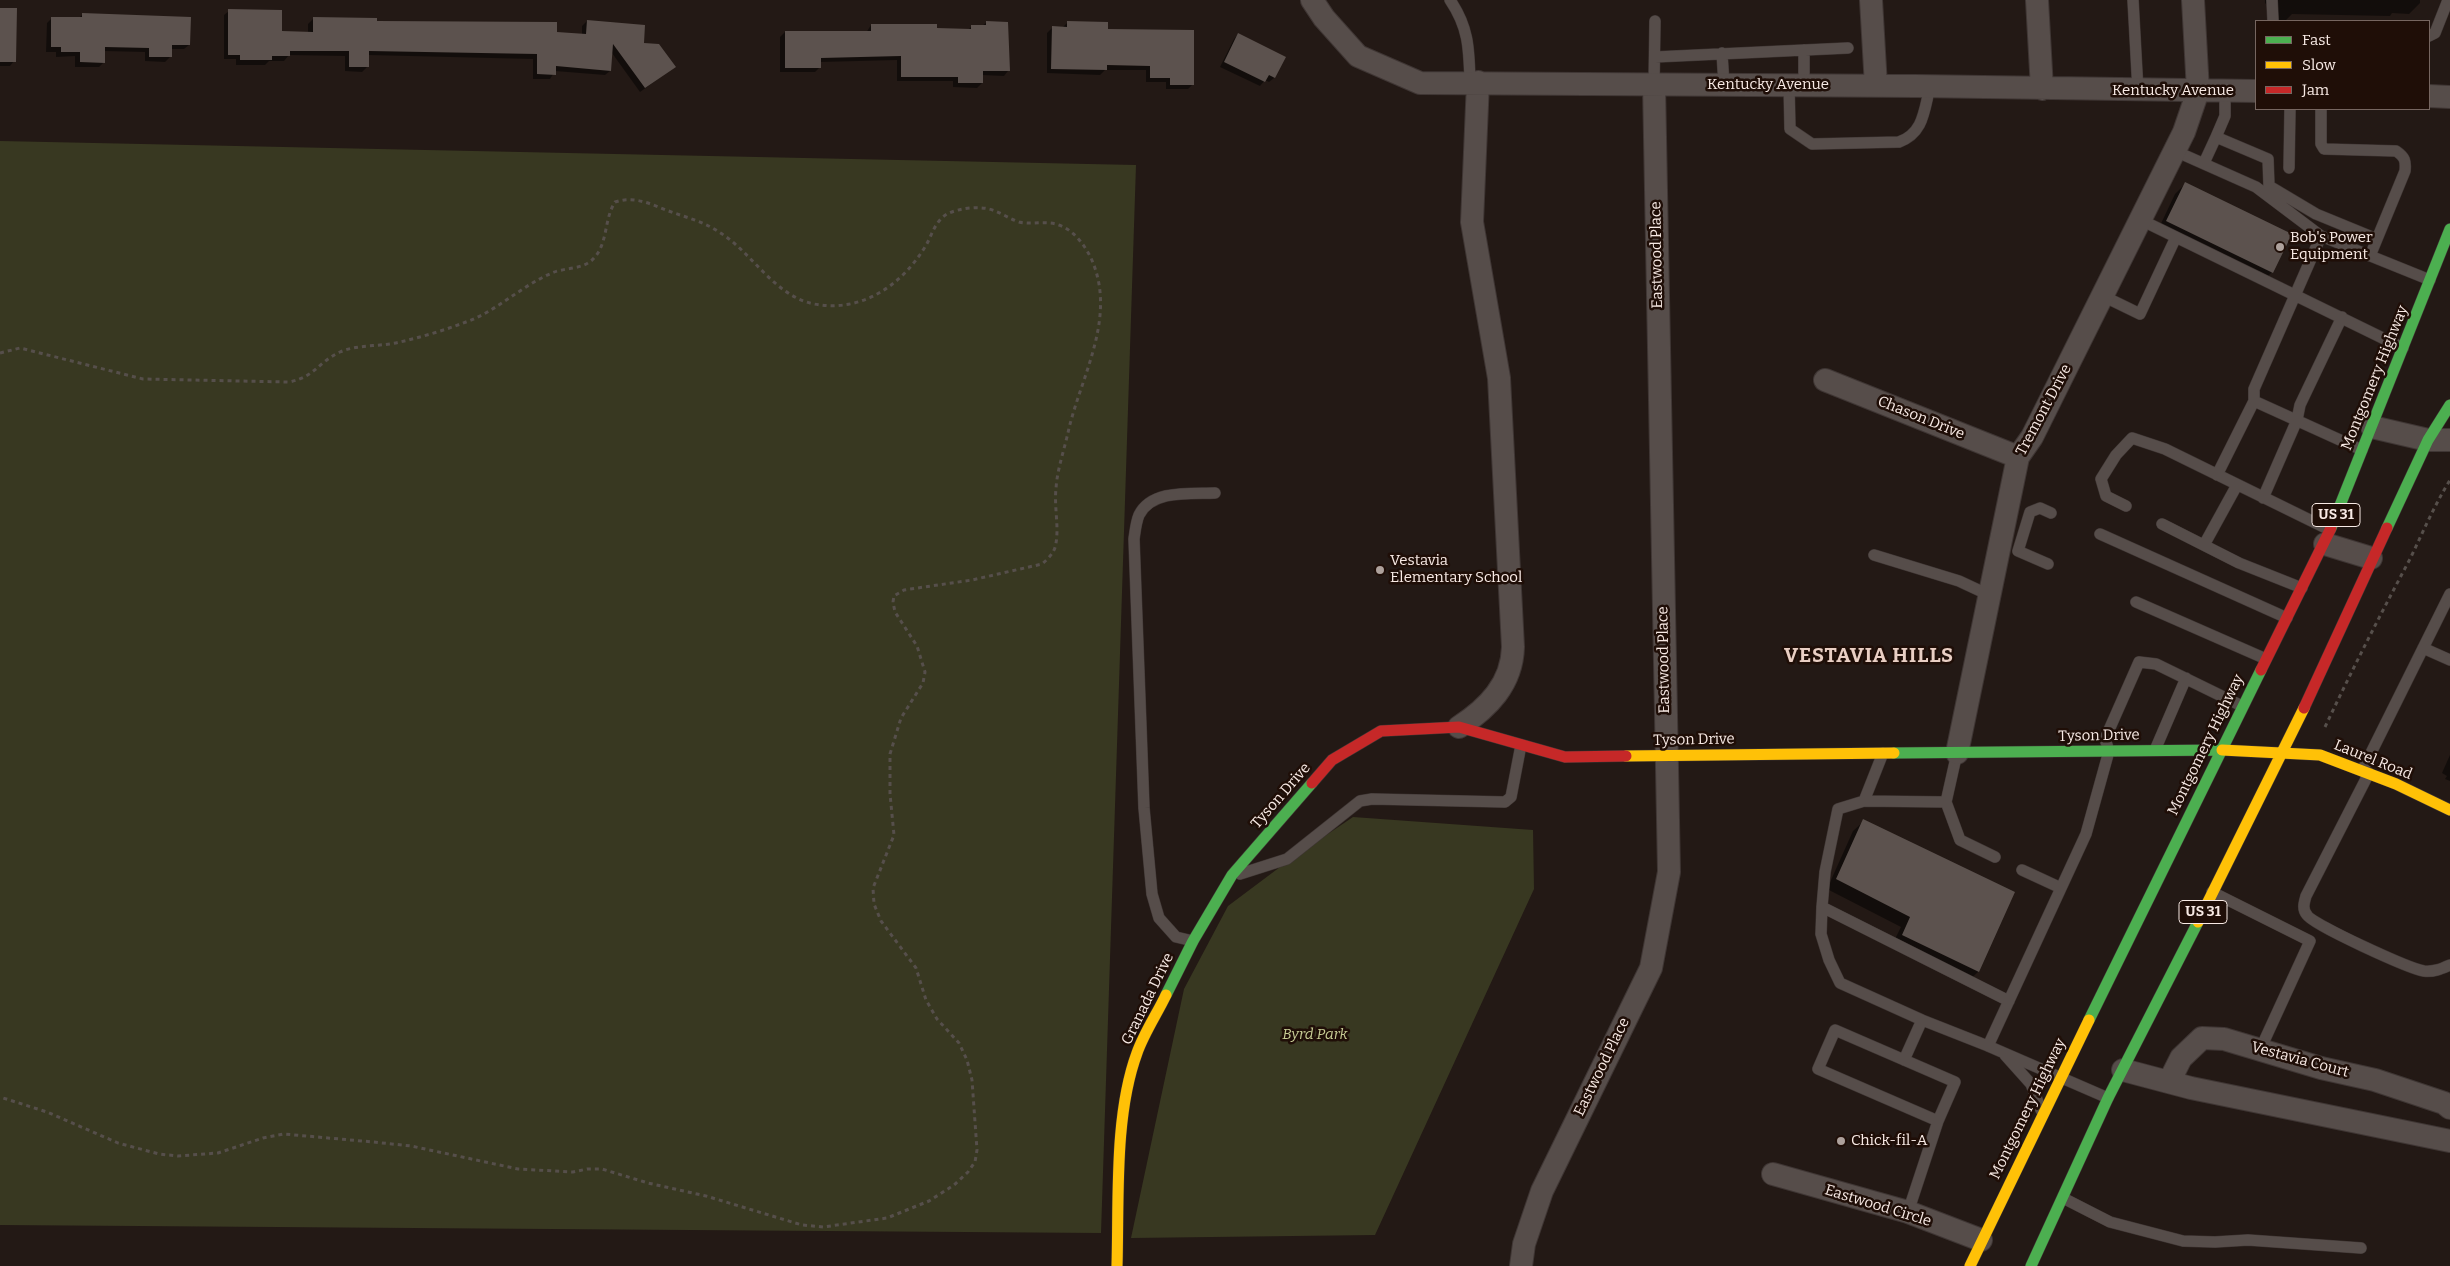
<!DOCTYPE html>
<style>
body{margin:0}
#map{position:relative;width:2450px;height:1266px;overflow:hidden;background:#231915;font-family:Bitter,serif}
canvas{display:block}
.legend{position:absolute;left:2255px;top:20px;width:175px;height:90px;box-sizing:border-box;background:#1f0e07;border:1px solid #766660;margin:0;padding:6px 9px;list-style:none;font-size:15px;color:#f8eae5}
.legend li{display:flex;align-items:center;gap:10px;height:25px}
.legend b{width:25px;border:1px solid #766660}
</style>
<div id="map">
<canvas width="2450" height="1266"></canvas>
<ul class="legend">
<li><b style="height:6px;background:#4caf50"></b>Fast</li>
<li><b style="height:6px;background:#ffc107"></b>Slow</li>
<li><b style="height:6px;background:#c62828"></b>Jam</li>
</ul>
</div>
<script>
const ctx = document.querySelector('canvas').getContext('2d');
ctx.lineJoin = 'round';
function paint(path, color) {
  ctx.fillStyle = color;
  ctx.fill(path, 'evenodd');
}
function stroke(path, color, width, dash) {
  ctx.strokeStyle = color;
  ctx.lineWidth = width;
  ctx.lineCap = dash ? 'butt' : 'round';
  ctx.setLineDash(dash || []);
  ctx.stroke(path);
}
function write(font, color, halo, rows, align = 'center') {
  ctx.font = font + ' Bitter,serif';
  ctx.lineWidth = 5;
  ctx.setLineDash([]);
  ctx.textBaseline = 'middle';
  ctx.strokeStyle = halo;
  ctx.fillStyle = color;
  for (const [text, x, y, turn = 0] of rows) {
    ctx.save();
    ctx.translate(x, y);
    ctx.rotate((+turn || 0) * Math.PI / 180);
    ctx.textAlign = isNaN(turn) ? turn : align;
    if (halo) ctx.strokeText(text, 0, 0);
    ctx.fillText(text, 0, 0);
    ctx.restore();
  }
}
const green = new Path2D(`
 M0,141L1136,165L1101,1233L0,1225Z
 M1353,817L1533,830L1534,889L1375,1235L1131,1238L1184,989L1228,906L1288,861Z`);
const shadow = new Path2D(`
 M2265,0H2420V3L2409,14L2392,13L2390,16L2292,14L2285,21L2270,20L2269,7L2265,3Z
 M0,9L14,61L10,66H0Z
 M229,11L281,32L308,33V24L313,19L582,35V26L587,21L643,44L669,71L640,92L612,53L610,71L605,75L555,71L550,79H533V59L368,55L367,67L362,72L345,71V56L289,55L284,61H269L265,65H236V59H224V15Z
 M83,14L189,45L184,49H170V57L165,62L145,61V52L104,51V62L99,67H75V56L56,57V52H46L47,23L52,18L78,19Z
 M987,22L1008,71L1004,76L982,75V83L977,88L953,87V81H897V60L820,62V67L815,72H780V37L785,32L866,33L871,25L968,30L972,26H982Z
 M1068,22L1106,30L1193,84L1188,89H1166V82H1146V70H1105L1100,75L1047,73V33L1052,28H1062Z
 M1238,34L1274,78L1269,82L1265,80L1260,86L1220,67L1234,39Z
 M2185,184L2272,272L2262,282L2157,232L2175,194Z
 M2450,755V781L2445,779L2447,776L2442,773Z
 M1864,821L2014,893L1978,972L1967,982L1892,945L1901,927L1827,889L1853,831Z`);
const building = new Path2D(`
 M0,8H17L16,62H0Z
 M228,9L282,10V31L313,32V17L377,18V21L557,22V32L586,34L587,20L645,25L644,43L659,44L676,67L645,88L613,44L611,71L556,66V75L537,74V54L369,51V67H349V51H290V56H272V60H240V55H228Z
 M82,13L191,17L190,45H172V57H149V48L105,47V63L80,62V52H61V47H51V17H82Z
 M986,21L1008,22L1010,71H983V83H958V77H901V56L821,58V68H785V31H871V24H937V28L971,29V25H986Z
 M1067,21L1108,22V29L1194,30V85H1170V78H1150V66L1107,65V70L1051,69L1052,26L1067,27Z
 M1238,33L1286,57L1275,78L1269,75L1265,82L1224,62Z
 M2185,182L2292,234L2273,273L2166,221Z
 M1863,819L2015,892L1979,972L1902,935L1910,917L1836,879Z`);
const path = new Path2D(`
 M0,353L20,348L143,379L289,382C315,377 318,362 340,352C358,344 381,347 400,342C422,337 445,330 466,322C497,311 521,286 552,273C565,267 584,270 594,258C608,243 604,219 615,202C633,196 649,203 666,210C684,217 703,221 719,232C752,252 774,296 814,304C861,313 901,286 925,247C932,236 934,222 947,214C959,208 982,205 995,211C1003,214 1010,219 1019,222C1032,225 1046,220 1059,225C1073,230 1083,243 1090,256C1118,314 1083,372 1069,428C1065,448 1057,469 1056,489C1054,506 1059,526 1056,543C1055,552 1049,558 1042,564L972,580L904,590L894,596L893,602L895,612L917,646L925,672L923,683L901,718L890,754V794L894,835L873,888L874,904L881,921L916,968L926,1000L937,1019L959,1043L967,1060L972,1080L977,1150L975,1162L968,1172L954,1185L929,1201L887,1218L823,1227L802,1225L706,1196L648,1183L602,1169H587L573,1172L518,1169L411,1146L373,1142L284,1134L263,1138L218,1153L178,1156L159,1154L118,1143L47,1112L0,1097
 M2325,727C2352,670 2380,615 2410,559C2423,532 2434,506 2450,480`);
const lane = new Path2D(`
 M1450,0C1469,28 1469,49 1470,82
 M2133,0L2138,91
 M2272,0L2273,21
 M2429,36L2435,33L2448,0
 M1804,50V86
 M1722,53L1724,85
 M1655,57L1848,48
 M1654,85L1655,21
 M1789,85L1790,129L1812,144L1899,142C1924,133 1924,110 1930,87
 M2321,109V144L2324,149L2396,151C2405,157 2406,161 2405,171L2370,256
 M2216,137L2225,116V91
 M2175,151L2256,187L2321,236L2430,280
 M2204,163L2216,137L2268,159L2269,186L2316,214L2377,239
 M2289,168L2290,109
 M2141,220L2403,348
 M2103,296L2140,314L2176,237
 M2254,401L2362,450
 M2217,475L2254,401V389L2321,236
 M2263,498L2297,420L2300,405L2342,317
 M2126,506L2106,496L2101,479L2116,455L2132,438L2165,449L2330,530
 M2162,524L2239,563L2302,588
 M2100,534L2287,618
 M2204,545L2237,485
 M1874,555L1959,581L1989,595
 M2048,564L2018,551L2030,512L2040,508L2051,513
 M2136,602L2266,659
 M2423,648L2450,660
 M2155,750L2186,678
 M2362,771L2450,594
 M2369,773L2306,896C2304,903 2302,909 2307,915C2313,925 2410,969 2424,971C2434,972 2441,969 2450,965
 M1864,801L1883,753
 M1946,802L1960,840L1995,857
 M2022,870L2061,888
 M1240,874L1287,859L1360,801L1372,799L1505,802L1511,797L1521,745
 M2212,892L2310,941L2260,1050
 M1822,907L2009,1001
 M1193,941L1176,937L1159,918L1152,894L1144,808L1134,539C1135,532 1136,522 1139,515C1152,489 1191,494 1215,493
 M1922,1020L1840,983L1829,960L1821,934L1822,907L1825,872L1838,809L1864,801L1946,802L1957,753
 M1988,1046L2086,834L2109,751L2105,739L2139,662L2156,664L2242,706
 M2005,1055L2031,1084L2041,1110
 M1904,1060L1922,1020L1988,1046L2108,1098
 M2063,1198L2110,1222L2183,1241L2215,1242L2248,1240L2361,1248
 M1908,1212L1938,1121L1955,1082L1835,1030L1818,1069L1938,1121`);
const street = new Path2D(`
 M1312,0L1324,18L1358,56L1420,83L1916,86L2256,91
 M1871,0L1876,86
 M2037,0L2042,89
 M2429,96L2450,97
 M1825,380L2018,457
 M2372,427L2428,440H2450
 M2325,544L2371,558
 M1459,727C1488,708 1512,684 1513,647L1499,378L1472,222L1478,82
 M1957,753L2018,457L2032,437L2184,132L2198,91L2193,0
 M2123,1070L2191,1088L2450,1141
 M2169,1082L2181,1058L2202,1038L2224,1039L2321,1068L2375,1080L2444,1103L2450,1108
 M1773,1174L1908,1212L1981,1240
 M1521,1266L1524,1244L1542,1191L1651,968L1669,872L1654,85`);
const fast = new Path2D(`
 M2331,528L2450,229
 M2387,528L2428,440L2450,405
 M1894,753L2222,750
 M1166,995L1193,941L1232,875L1312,783
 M2089,1020L2261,670
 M2031,1266L2108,1098L2198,922`);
const slow = new Path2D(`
 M2222,750L2320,755L2396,784L2450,810
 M1626,756L1894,753
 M2198,922L2304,708
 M1117,1266C1119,1200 1114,1115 1137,1053C1144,1033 1157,1014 1166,995
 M1970,1266L2089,1020`);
const jam = new Path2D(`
 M2261,670L2331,528
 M2304,708L2387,528
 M1312,783L1332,760L1381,731L1459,727L1565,757L1626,756`);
const markers = [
 [2280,247,5,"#ada19c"],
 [1380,570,5,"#ada19c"],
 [1841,1141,5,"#ada19c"]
];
const shields = [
 [2336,515,48],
 [2203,912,48]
];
const shieldNames = [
 ["US 31",2336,515],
 ["US 31",2203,912]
];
const streetNames = [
 ["Kentucky Avenue",1768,85],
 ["Kentucky Avenue",2173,91],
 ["Eastwood Place",1657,255,-91],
 ["Montgomery Highway",2375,378,-68],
 ["Tremont Drive",2044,410,-62],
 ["Chason Drive",1921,418,22],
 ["Eastwood Place",1664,660,-91],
 ["Tyson Drive",2099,736,-1],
 ["Tyson Drive",1694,740,-1],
 ["Montgomery Highway",2206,745,-64],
 ["Laurel Road",2373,760,22],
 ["Tyson Drive",1281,796,-49],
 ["Granada Drive",1148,999,-64],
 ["Vestavia Court",2300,1060,15],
 ["Eastwood Place",1602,1067,-64],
 ["Montgomery Highway",2028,1109,-64],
 ["Eastwood Circle",1878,1206,17]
];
const poiNames = [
 ["Bob's Power",2290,238],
 ["Equipment",2290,255],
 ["Vestavia",1390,561],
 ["Elementary School",1390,578],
 ["Chick-fil-A",1851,1141]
];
const parkNames = [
 ["Byrd Park",1315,1035]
];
const districtNames = [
 ["VESTAVIA HILLS",1869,656]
];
paint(green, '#383821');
paint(shadow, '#0007');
paint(building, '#5c524e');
stroke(lane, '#3f3634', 12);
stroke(street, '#3f3634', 24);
stroke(fast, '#3f3634', 12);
stroke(slow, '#3f3634', 12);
stroke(jam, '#3f3634', 12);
stroke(path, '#564f4b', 3, [4, 4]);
stroke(lane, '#564d4a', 11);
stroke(street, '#564d4a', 22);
stroke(fast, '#4caf50', 11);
stroke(slow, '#ffc107', 11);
stroke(jam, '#c62828', 11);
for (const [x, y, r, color] of markers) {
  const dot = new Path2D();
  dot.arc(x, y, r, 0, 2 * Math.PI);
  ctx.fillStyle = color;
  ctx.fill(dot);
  stroke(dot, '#1f0e07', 2);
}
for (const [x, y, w] of shields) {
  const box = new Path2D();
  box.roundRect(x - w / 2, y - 11.5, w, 23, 4);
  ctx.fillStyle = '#1f0e07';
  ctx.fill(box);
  stroke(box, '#f8eae5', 1);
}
write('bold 14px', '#f8eae5', null, shieldNames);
write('15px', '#f8eae5', '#1f0e07', streetNames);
write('15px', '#f8eae5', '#1f0e07', poiNames, 'left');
write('italic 15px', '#c7cc94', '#1f0e07', parkNames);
ctx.letterSpacing = '1px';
write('bold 20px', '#e9cfc4', '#1f0e07', districtNames);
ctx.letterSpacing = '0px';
</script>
